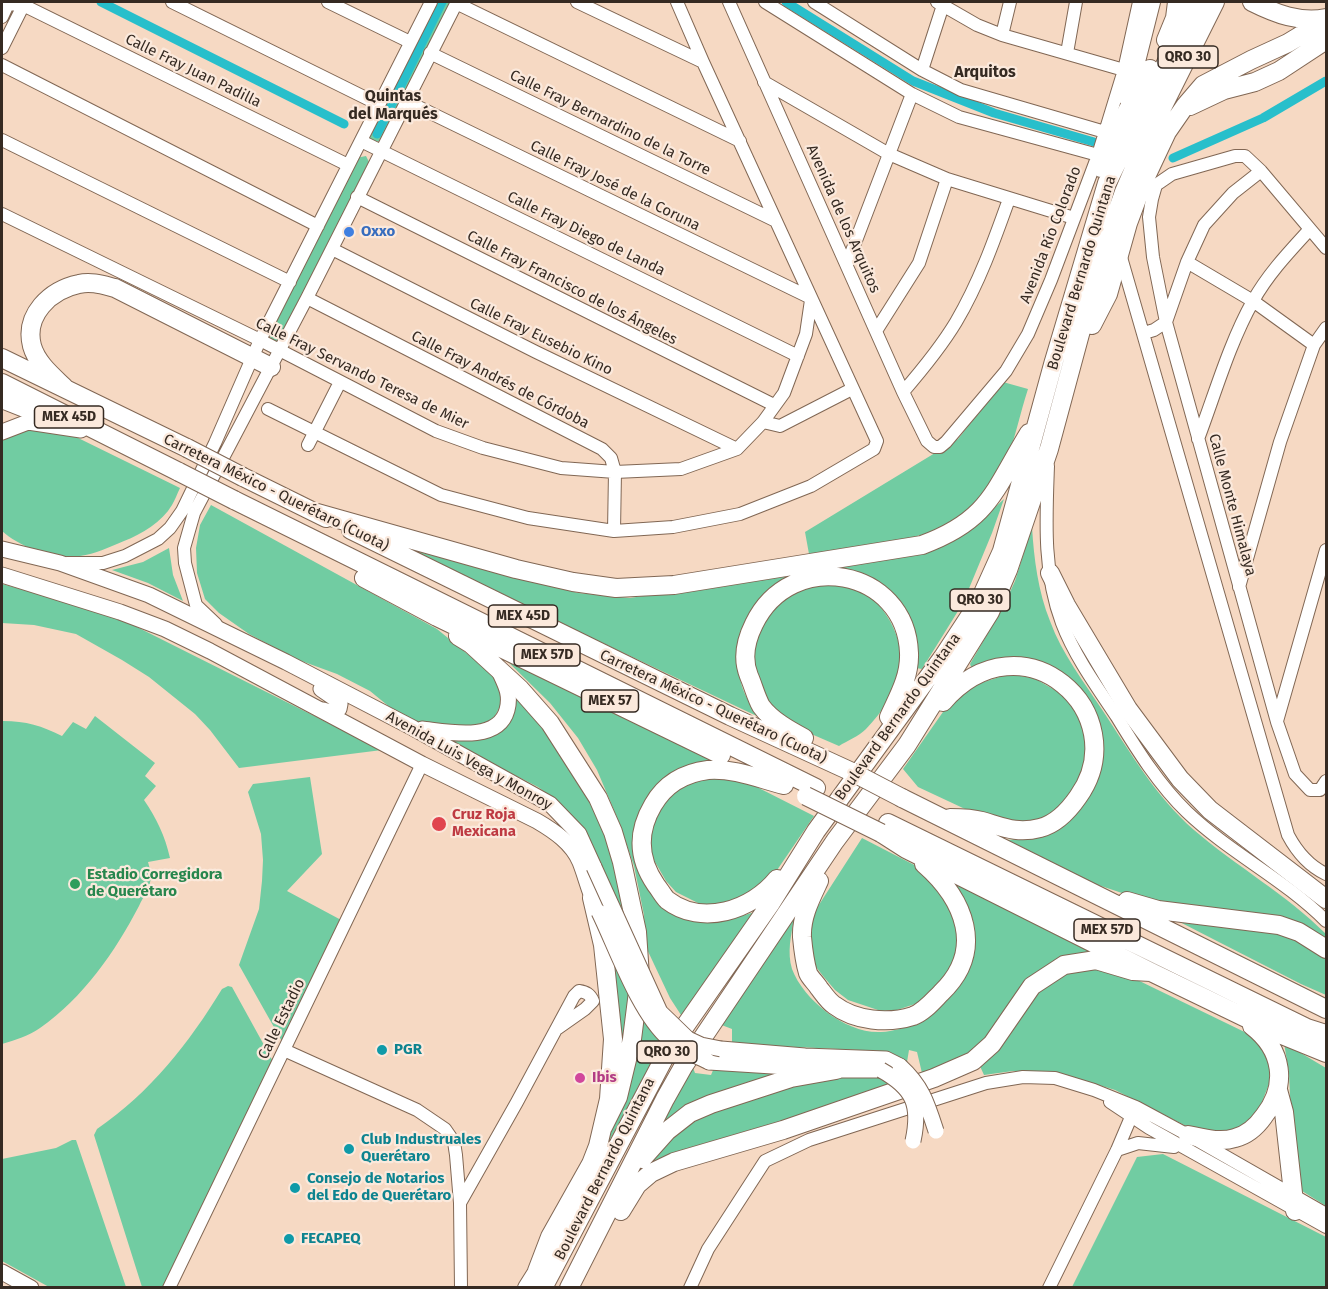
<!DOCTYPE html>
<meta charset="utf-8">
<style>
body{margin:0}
#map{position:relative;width:1328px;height:1289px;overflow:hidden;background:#f6d9c3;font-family:"Fira Sans",sans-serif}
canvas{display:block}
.frame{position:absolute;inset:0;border:3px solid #352a22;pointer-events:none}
</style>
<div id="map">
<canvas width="1328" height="1289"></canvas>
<div class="frame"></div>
</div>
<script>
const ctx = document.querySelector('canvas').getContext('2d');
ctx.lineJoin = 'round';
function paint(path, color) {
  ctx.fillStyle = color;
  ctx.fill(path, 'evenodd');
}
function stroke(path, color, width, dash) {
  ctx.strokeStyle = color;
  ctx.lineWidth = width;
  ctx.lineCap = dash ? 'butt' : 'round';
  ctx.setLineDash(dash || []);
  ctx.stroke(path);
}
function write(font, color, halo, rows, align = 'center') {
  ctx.font = font + ' "Fira Sans",sans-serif';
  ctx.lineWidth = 4.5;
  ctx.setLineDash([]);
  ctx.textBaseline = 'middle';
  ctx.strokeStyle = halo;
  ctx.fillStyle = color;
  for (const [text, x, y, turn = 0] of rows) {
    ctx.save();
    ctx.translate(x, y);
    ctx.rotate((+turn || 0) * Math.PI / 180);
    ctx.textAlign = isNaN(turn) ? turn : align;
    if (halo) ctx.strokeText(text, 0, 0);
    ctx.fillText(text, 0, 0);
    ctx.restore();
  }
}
const green = new Path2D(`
 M435,2H451L381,141L373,142L368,136Z
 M366,156L370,164L278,341H273L267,333L356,158Z
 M1003,382L1028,389C1020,413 1015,440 1005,464C997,483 975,510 958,520C916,543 856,548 809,554L805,532L958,439Z
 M24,427L72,435L180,488C177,494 175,500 172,505C162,522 142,534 124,541C110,547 95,554 80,556C53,559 21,548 2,531V439Z
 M1004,499L992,533L963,603L922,669L916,668L918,652L915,635L907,619L822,568L948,542L969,531Z
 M211,505L437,629L492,674L502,691L501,704L495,716L487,723L476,727L442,726L415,721L392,709L370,691L337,674L296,659L249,634L219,613L205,599L197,573L196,548L200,525Z
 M1032,527C1034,559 1038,591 1050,621C1062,654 1084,682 1103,711C1130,752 1156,797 1194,830C1237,867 1286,894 1326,934V943L1152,903L1086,881L1005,840L1021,839L1080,806L1092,791L1100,770L1102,747L1099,731L1091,710L1001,660L986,663L972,669L970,664L1003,607L1015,581Z
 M400,547L578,593L630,598L796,572C784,579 771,586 762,597C751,610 746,623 743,639C736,673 738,691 761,718Z
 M169,548L173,575L183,601L148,583L112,570L143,562Z
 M835,582C842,584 851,586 857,589C868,593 879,604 885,613C914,655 899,695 866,729C859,736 847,741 839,746L802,730L777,715L761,694L753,674L752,651L757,628L773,607L808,584Z
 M2,584L75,604L127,622L382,750L239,768L210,730L195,714L149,677L122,660L76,634L34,625L2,623Z
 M499,653L728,764L651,794L650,886L713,922L735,918L758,911L681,1015L670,998L645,945L644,915L634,866L619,822L597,770L578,738L550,703Z
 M1009,674L1032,678L1053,687L1067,700L1077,714L1084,731L1087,750L1079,787L1053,814L1036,821L995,823L918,787L903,769L950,702L968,687Z
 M514,691L539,721L572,766L596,812L614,862L626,918L630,996L618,1083L594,852L560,803L538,787L442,738L490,735Z
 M95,716L155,763L145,776L156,786L144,800C157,819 165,836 170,858L148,862C149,866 151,872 151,876C151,886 143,897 139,906C115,952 83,998 40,1028C29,1036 15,1040 2,1044L3,721C26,721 42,726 62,736L73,722L86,729Z
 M310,777L322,854L287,891L343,921L284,1045L239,965L259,909L262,881L263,860L261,834L248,792L253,784Z
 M699,778L743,780L814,816L773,876L756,894L714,906L700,904L676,892L666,881L651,855L649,840L656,813L673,790Z
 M862,838L924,870L950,896L961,954L924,1001L897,1010L881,1011L848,1000L835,990L823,976L813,963L809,945L813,914Z
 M959,884L1102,955L1060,961L986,1043L956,1062L922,1073L917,1052L909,1050L907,1062L899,1057L881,1051L732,1044V1029L719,1024L794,919C791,936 787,952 792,969C804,1001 847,1034 881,1032C931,1030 981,975 974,925C972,912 963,898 956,888Z
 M1168,916L1278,929L1326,956V995L1301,984Z
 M1088,968L1123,973L1259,1039L1270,1062L1269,1084L1260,1107L1244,1125L1229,1135L1192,1129L1115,1090L1053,1071H1013L984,1075L979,1064C990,1055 1001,1047 1010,1035C1037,997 1036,979 1088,968Z
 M228,986L232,987L275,1065L166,1287H142L94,1135L97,1129C150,1093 189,1043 222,989Z
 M643,1018L662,1043L591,1175Z
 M1284,1043L1326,1068V1206L1294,1186L1289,1073Z
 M691,1062L695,1073L711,1075L714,1068L785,1071C743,1083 699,1096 664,1122L660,1118Z
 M872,1075L887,1079L898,1087L682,1150L655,1161L635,1176L661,1142L713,1109L805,1079Z
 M72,1140H76L126,1287H49L2,1261V1159L56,1148Z
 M1163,1154L1326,1237V1287H1072L1137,1157Z`);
const canal = new Path2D(`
 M101,2L344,124
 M786,2L913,81L994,113L1094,142
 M377,134L442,2
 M1173,158L1263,118L1326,81`);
const minor = new Path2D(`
 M3,2L7,4L23,5L348,165
 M172,2L378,104
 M328,2L410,42
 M577,2L703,62
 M729,2L903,392L927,441L934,447H940L946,442L1006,371L1028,334L1051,280L1098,155L1124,70L1139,2
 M765,2L912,94L959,117L1098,155
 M814,2L922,70L961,90L1105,132
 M937,2L977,25L1002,35L1124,70
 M456,3L740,141
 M2,17L9,2
 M1002,35L1010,2
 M2,48L25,2
 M430,53L776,221
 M1067,53L1076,2
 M2,65L318,226
 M922,70L944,2
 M764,82L889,154L947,179L1074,218
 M406,101L811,298
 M2,140L290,282
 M361,141L798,356
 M357,197L774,405
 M2,214L260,340L436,431L483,448L561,468L615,472L681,469L737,449L763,422L784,393L806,334L811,300
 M1326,248L1261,171L1245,156H1235L1172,174L1156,185L1152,199L1149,217L1153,257L1166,322L1277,722L1295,774L1310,790H1320L1326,781
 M332,249L536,352L737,449
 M1120,254L1288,835C1297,852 1309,866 1326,874
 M1187,262L1253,301L1314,345
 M847,264L912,94
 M307,298L602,449L611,458L615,472L614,531
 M876,331L919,263L947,179
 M1144,333L1154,330L1166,322L1187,262L1204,225L1233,193L1261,171
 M903,392C922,370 941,347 956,322C979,283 994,241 1009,199
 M268,409L441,495L528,518L614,531L673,527L740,514L811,486L874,449L877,441L703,62L677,2
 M763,422L780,426L852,389
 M1198,439C1215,394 1229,344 1253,301C1268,274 1289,252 1310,229
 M308,445L340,382
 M1048,466C1046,519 1043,573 1062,623C1075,657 1097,687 1117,717C1137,750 1159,785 1187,812C1230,853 1284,879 1326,921
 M67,563H103L125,556L158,539L170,528L182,511L215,443L260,340L431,2
 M1239,587L1280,442L1314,345L1326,328
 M216,624L196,605L185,563L184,548L194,513L307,298L457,2
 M1277,721L1326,550
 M284,1050L417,1110L445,1129L454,1142L456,1155L460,1203L461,1288
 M1110,1102L1149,1128L1326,1227
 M1117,1150L1138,1143L1174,1147
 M460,1203L517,1102L574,996L579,991C586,992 590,994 593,1001L585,1009L558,1028
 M169,1288L422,764
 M690,1288L708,1249L765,1161L809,1140L986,1083L1023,1077L1055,1078L1094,1090L1136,1107L1188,1135L1326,1214
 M1049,1288L1117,1150L1134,1110`);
const major = new Path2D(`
 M2,432L28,422L81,430
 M2,549L60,563L149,595L286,662L413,728L550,804L579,834L594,867
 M2,575L120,612L165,629L210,651L422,764L537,821C554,831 572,843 580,862C586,877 589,892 596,906
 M321,689L337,700L340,704L339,709L333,713L323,710
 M422,729C448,732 498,743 507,710C511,695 506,686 500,673
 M721,1049L805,1056L886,1059L900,1066
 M709,1062L836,1070H881
 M2,1272L31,1288`);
const highway = new Path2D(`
 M1252,2C1276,14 1300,23 1326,18
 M1166,40L1175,18L1177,2
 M1127,97L1151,2
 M1190,106L1224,90L1255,82L1279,71L1326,40
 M1101,168L1121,122L1150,69
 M1092,325L1108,294L1128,223L1143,183L1167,132L1185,106L1203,85L1251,60L1288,43L1326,20
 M2,358L187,448
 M2,383L179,472
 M66,389C54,377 37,364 32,346C24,315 50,290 79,284C91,281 103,285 115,288L271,367
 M2,399L37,413
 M243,477L326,518
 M234,500L816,788
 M317,513L516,569L573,582L616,588L674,585L922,545C990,520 994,490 1029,433
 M351,530L730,716L852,772
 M1050,573L1066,605L1128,709L1180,779L1210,810L1326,899
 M364,578L437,617L721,755
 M458,636L471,644L520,689L550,723L598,798L613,832L622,862L637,932L640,976L632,1039L618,1097L603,1127
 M943,702C1023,610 1137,714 1078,797C1069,810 1056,824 1040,828C1017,834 1003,827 982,821C971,818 960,818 950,818
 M804,738C789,730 771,720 761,706C756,697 753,685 749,676C742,659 746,640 754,624C791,547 906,568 909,653C910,677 898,697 889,717
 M902,798L1326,1009
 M888,823L1307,1028L1326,1034
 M881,833L906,849L1151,972L1277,1033L1326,1053
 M777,879C752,910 702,927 667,900C663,896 660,890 656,885C638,859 637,832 653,805C665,784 684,773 708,770C734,768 760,779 784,785
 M819,881C811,898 801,917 802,937C803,948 805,963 808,973C810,978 816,983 819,988C823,993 828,1001 834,1005C855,1021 888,1024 913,1016C924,1012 933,1001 941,993C986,950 964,899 924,864
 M1127,901L1158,910L1279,925L1299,932L1326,949
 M1278,1090L1284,1112L1295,1211
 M1188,1135C1203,1138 1220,1143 1235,1138C1247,1135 1257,1126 1264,1116C1288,1085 1283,1050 1252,1026
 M642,1159L667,1131L690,1113L711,1104L791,1078L836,1070
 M621,1211L637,1185L651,1173L674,1162L783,1130L934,1078L973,1061L992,1044L1032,986L1064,965L1096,960L1133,971L1151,972
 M537,1271L550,1237L591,1164L598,1146L609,1099L613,1039L603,945L592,898
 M527,1288L544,1261
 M543,1288L669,1049L771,903L816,831L943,657L979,602L1002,551L1054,361L1107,183L1196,2
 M569,1288L665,1099L683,1067L835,841L907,745L990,612L1008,570L1049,449L1100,260L1124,192L1148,136L1215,2`);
const majorBridge = new Path2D(`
 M594,867L660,1012L688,1039L701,1045L721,1049
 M599,912C617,949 639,1013 669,1039C681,1050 695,1055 709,1062
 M900,1066C922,1086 927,1103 936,1131
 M881,1070C913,1088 921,1104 913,1141`);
const highwayBridge = new Path2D(`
 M187,448L243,477
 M179,472L234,500
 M852,772L902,798
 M806,796L881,833`);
const markers = [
 [349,232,6,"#3f7fe0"],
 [439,824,8,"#e0444e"],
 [75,884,6,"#2e9e5b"],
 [382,1050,6,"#0f9aa8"],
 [580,1078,6,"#d1479c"],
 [349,1149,6,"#0f9aa8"],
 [295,1188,6,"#0f9aa8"],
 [289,1239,6,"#0f9aa8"]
];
const shields = [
 [1188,57,60],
 [69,417,69],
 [980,600,60],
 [523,616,69],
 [547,655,66],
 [610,701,57],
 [1107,930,66],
 [667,1052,60]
];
const shieldNames = [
 ["QRO 30",1188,57],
 ["MEX 45D",69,417],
 ["QRO 30",980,600],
 ["MEX 45D",523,616],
 ["MEX 57D",547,655],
 ["MEX 57",610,701],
 ["MEX 57D",1107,930],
 ["QRO 30",667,1052]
];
const streetNames = [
 ["Calle Fray Juan Padilla",193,71,26],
 ["Calle Fray Bernardino de la Torre",610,123,26],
 ["Calle Fray José de la Coruna",615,186,26],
 ["Avenida de los Arquitos",843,219,66],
 ["Calle Fray Diego de Landa",586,234,26],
 ["Avenida Río Colorado",1051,235,-69],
 ["Boulevard Bernardo Quintana",1082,273,-73],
 ["Calle Fray Francisco de los Ángeles",572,288,27],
 ["Calle Fray Eusebio Kino",541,337,26],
 ["Calle Fray Servando Teresa de Mier",362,374,26],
 ["Calle Fray Andrés de Córdoba",500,380,27],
 ["Carretera México - Querétaro (Cuota)",276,493,26],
 ["Calle Monte Himalaya",1232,505,75],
 ["Carretera México - Querétaro (Cuota)",713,707,25],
 ["Boulevard Bernardo Quintana",898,717,-54],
 ["Avenida Luis Vega y Monroy",469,761,29],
 ["Calle Estadio",282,1019,-64],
 ["Boulevard Bernardo Quintana",605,1169,-63]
];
const shopNames = [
 ["Oxxo",361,232]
];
const healthNames = [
 ["Cruz Roja",452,815],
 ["Mexicana",452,832]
];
const leisureNames = [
 ["Estadio Corregidora",87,875],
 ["de Querétaro",87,892]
];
const cultureNames = [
 ["PGR",394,1050],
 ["Club Industruales",361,1140],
 ["Querétaro",361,1157],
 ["Consejo de Notarios",307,1179],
 ["del Edo de Querétaro",307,1196],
 ["FECAPEQ",301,1239]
];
const hotelNames = [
 ["Ibis",592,1078]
];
const neighbourhoodNames = [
 ["Arquitos",985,73],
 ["Quintas",393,97],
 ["del Marqués",393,115]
];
paint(green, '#71cca2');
stroke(canal, '#28bfcb', 9);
stroke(minor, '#816754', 14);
stroke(major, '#816754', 17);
stroke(highway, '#816754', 20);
stroke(minor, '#fff', 12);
stroke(major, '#fff', 15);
stroke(highway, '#fff', 18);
stroke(majorBridge, '#816754', 17, []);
stroke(highwayBridge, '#816754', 20, []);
stroke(majorBridge, '#fff', 15);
stroke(highwayBridge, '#fff', 18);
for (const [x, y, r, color] of markers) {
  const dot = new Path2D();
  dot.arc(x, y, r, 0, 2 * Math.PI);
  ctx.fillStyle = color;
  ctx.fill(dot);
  stroke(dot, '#fbe9dc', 2);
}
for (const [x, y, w] of shields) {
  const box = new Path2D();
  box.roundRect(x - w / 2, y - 11, w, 22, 4.5);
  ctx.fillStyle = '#fbe9dc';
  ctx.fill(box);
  stroke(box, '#352a22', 1.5);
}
write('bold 14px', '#352a22', null, shieldNames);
write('15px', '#352a22', '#fbe9dc', streetNames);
write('bold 15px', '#366cbe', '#fbe9dc', shopNames, 'left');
write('bold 15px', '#be3a42', '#fbe9dc', healthNames, 'left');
write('bold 15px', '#27864d', '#fbe9dc', leisureNames, 'left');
write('bold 15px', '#0d838f', '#fbe9dc', cultureNames, 'left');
write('bold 15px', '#b23c85', '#fbe9dc', hotelNames, 'left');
write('bold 16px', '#352a22', '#fbe9dc', neighbourhoodNames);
</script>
